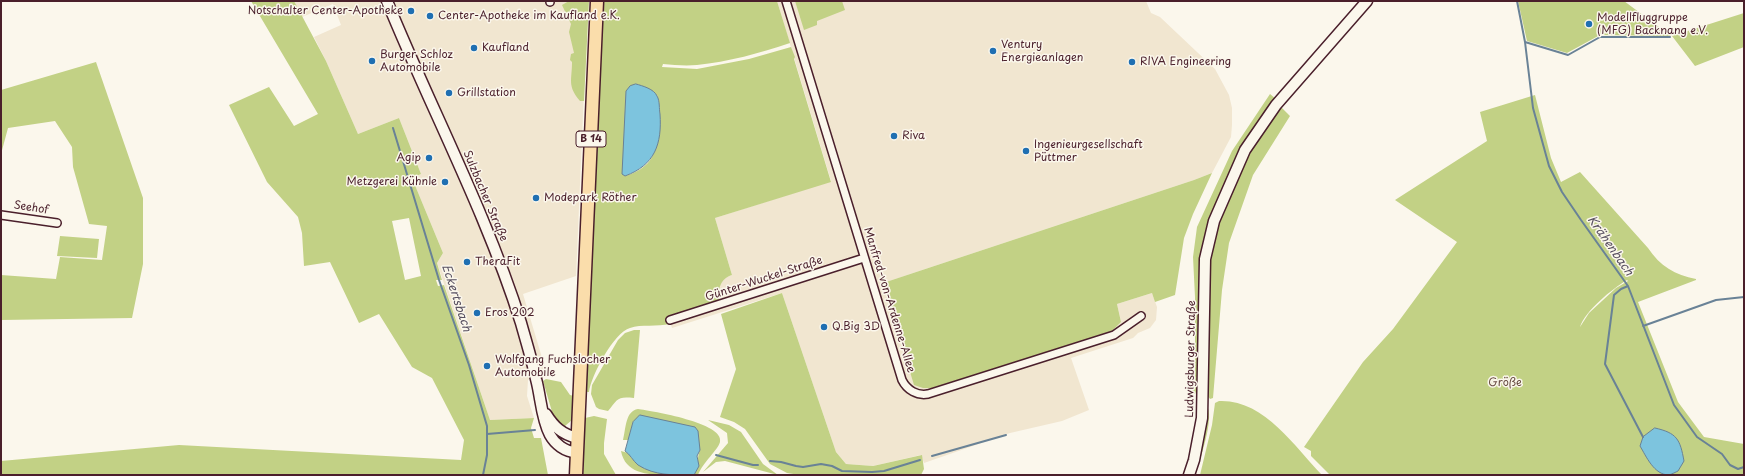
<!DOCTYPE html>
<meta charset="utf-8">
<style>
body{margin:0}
#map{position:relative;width:1745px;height:476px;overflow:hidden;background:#fbf7ec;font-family:"Playpen Sans",sans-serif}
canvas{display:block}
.frame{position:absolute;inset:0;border:2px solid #4a1f2b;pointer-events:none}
</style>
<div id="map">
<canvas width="1745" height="476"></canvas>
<div class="frame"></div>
</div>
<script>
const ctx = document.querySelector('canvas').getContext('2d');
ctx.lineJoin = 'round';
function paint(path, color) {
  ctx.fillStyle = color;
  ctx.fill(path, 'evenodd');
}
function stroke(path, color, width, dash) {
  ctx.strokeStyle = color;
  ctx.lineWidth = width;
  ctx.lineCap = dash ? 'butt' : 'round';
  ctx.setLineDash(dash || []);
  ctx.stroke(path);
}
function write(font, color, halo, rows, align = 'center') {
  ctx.font = font + ' "Playpen Sans",sans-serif';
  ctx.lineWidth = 3;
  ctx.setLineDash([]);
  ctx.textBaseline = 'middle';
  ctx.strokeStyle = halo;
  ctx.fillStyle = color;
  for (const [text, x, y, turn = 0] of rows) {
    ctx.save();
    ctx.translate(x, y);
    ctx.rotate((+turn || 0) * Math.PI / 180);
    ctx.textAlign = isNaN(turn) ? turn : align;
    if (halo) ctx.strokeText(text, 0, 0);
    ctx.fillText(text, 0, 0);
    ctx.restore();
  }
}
const built = new Path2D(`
 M294,1H588L576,276L523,294L546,371L528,380L527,396L534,418L490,420L437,263L443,253L412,178L421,174L399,118L358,134L326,61L314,37L341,25L333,4L302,17Z
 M777,1H1146L1151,13L1160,17L1215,69L1229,95L1232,108V125L1231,137L1212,173L1194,180L883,283L929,388L1112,331L1121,322L1117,304L1152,293L1157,307L1156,320L1150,328L1138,333L1133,338L1071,358L1089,410L1062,421L1010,433L924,463L921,455L873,466L846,464L836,452L782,293L672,328L668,316L719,300L718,292L720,285L724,278L732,275L715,218L831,181Z`);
const green = new Path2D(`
 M251,1H294L326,61L358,134L399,118L421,174L412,178L443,253L437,263L442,280H436L438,286L444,285L490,420L534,418L531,428L534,438H541L548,475H1V461L179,445L461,460L464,440L432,378L412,367L379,314L359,323L330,262L304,266L302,233L298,217L267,182L229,105L269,87L294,126L318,114ZM409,218L421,276L405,280L392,221Z
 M569,1H589L584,101H580C567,86 572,80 572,62L570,60L571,54L574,53L569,32L571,24L562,5Z
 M602,1H777L790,43C760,53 728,62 697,65C685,66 674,65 663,64L662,67L697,69L749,59L791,47L795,57L794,59L831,182L715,218L732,275C720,279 718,289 719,300L668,316L670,324C657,327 641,324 630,328C614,332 591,376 589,392H586ZM657,95C662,111 660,142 652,157C647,167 635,173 625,176Z
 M795,1H842L845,10L817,21V25L804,30Z
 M1518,1H1624L1671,36L1600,35L1567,53L1527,41Z
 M1744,13V47L1695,66L1672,36Z
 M96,62L143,198V264L132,318L1,320V275L56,279L60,257L102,260L107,226L89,224L73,167L72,147L55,121L8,128L1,154V90Z
 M1270,94L1276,99L1208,229L1200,387L1197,388L1195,394L1190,389L1195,381V297L1193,257L1197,227L1232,151Z
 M1535,95L1551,158L1561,182L1580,172L1648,248C1660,266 1675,275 1696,279V280L1638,302L1678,402L1704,437L1744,444V475H1330L1311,456V451L1304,447L1363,362L1393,329L1457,242L1395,200L1487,141L1480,112ZM1627,280L1628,281L1616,288L1589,313L1580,327C1585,311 1612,289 1627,280Z
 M1280,106L1290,116L1253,175L1229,243L1222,290L1213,398L1210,399L1207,395L1209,253L1220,213L1246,157Z
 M1212,173L1193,214L1184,238L1175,295L1155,302L1152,293L1117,304L1121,322L1112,331L932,388H923L914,385L883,283L1194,180Z
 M60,236L99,239L97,258L57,256Z
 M782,293L836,452L846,464L873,466L922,455L924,469L921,475H800L787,473L770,464L745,429L734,422L720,417L736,369L721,314Z
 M634,330H640L634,398C617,396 618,399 608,411L599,409L596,407L591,394L592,385L618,340L625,333Z
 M546,379L561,382L570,395L574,396L572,420L565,426L562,427L555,422L543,381Z
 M1219,401C1264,399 1294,446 1322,475H1200L1212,425L1215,403Z
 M1208,408C1213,422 1200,460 1195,475H1192L1206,409Z
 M638,409C652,411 725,423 720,442C718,450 703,462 698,475H694C700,464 696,460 700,450L633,422L629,440H623C626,429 625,411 638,409Z
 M594,416L607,419L604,443V454L616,475H583L585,418Z
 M708,420L729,425L741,432L763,464L778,475L725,461L716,462L703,472L728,443L727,433Z
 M621,451L628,453C637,466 650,470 666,475C647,475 625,473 621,451Z`);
const water = new Path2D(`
 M636,84C643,86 654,89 657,96C660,101 659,109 660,114C662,144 655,165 625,176L622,174L626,91L630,86Z
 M640,415L695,427L698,431L700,450L697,456L699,466L694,475C674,475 655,476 638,465C633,461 630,454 625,451L633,422Z
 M1655,428C1677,433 1680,439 1684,461L1678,471C1676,472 1672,474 1669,475C1654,475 1646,456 1640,446L1643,437Z`);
const stream = new Path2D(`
 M1517,1L1525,42L1533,108L1549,166L1562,192L1581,220L1628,286L1674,405L1697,437L1722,454L1730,465L1738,469L1744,467
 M1525,42L1568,55L1600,37H1670
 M393,128L439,280L469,365L487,426V455L483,475
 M1628,286L1621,289L1614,295L1605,364L1643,437
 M1643,326L1716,300L1744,297
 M487,434L535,430
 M716,455L753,465H758
 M932,456L1006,435
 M770,461L781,462L796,466L803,467L821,464L832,466L842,471L872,472L884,471L920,460`);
const street = new Path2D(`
 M550,1V2
 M786,1L902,380C907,390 917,396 928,394L1114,335L1141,316
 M1,215L57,223
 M670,320L864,258`);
const secondary = new Path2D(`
 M387,1C431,109 486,212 521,323C526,341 532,360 536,379C541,397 541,418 550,435C555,444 565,452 576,452
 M546,414C554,427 562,434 577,438
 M1189,475L1194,460L1202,418L1205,259L1214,221L1245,150L1276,105L1367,1`);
const primary = new Path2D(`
 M576,475L597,1`);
const markers = [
 [411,11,4,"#1f6fb2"],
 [430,16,4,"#1f6fb2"],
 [1589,24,4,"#1f6fb2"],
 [474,48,4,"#1f6fb2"],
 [993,51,4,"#1f6fb2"],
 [372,61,4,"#1f6fb2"],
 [1132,62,4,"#1f6fb2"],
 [449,93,4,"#1f6fb2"],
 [894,136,4,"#1f6fb2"],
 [1026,151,4,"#1f6fb2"],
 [429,158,4,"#1f6fb2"],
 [445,182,4,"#1f6fb2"],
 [536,198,4,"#1f6fb2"],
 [467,262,4,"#1f6fb2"],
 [477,313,4,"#1f6fb2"],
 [824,327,4,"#1f6fb2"],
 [487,366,4,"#1f6fb2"]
];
const shields = [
 [591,139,30]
];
const shieldNames = [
 ["B 14",591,139]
];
const poiNames = [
 ["Notschalter Center-Apotheke",403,11,"right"],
 ["Center-Apotheke im Kaufland e.K.",438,16],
 ["Modellfluggruppe",1597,18],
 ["(MFG) Backnang e.V.",1597,31],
 ["Ventury",1001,45],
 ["Energieanlagen",1001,58],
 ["Kaufland",482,48],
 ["Burger Schloz",380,55],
 ["Automobile",380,68],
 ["RIVA Engineering",1140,62],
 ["Grillstation",457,93],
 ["Riva",902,136],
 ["Ingenieurgesellschaft",1034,145],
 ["Püttmer",1034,158],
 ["Agip",421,158,"right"],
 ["Metzgerei Kühnle",437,182,"right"],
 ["Modepark Röther",544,198],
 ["TheraFit",475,262],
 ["Eros 202",485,313],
 ["Q.Big 3D",832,327],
 ["Wolfgang Fuchslocher",495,360],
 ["Automobile",495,373]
];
const streetNames = [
 ["Sulzbacher Straße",485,196,67],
 ["Seehof",31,208,9],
 ["Günter-Wuckel-Straße",764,279,-18],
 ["Manfred-von-Ardenne-Allee",889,300,73],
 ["Ludwigsburger Straße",1191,359,-89]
];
const parkNames = [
 ["Größe",1505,383]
];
const waterNames = [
 ["Krähenbach",1610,246,55],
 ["Eckertsbach",456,298,72]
];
paint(built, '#f1e6d0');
paint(green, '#c2d185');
paint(water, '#7dc4de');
stroke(water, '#698296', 1);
stroke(stream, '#698296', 2);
stroke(street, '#4a1f2b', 10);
stroke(secondary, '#4a1f2b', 13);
stroke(primary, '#4a1f2b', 15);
stroke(street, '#fbf7ec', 7);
stroke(secondary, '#fbf7ec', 10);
stroke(primary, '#faddab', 12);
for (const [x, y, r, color] of markers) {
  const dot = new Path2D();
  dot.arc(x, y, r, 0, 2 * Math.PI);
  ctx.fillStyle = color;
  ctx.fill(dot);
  stroke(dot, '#fbf7ec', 1.5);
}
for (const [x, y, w] of shields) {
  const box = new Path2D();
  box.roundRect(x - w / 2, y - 8, w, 16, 3);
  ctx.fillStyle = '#fbf7ec';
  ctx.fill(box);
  stroke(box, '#4a1f2b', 1);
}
write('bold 10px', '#4a1f2b', null, shieldNames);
write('11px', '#4a1f2b', '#fbf7ec', poiNames, 'left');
write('11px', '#4a1f2b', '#fbf7ec', streetNames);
write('11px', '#684c42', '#fbf7ec', parkNames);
write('italic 12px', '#595161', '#fbf7ec', waterNames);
</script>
